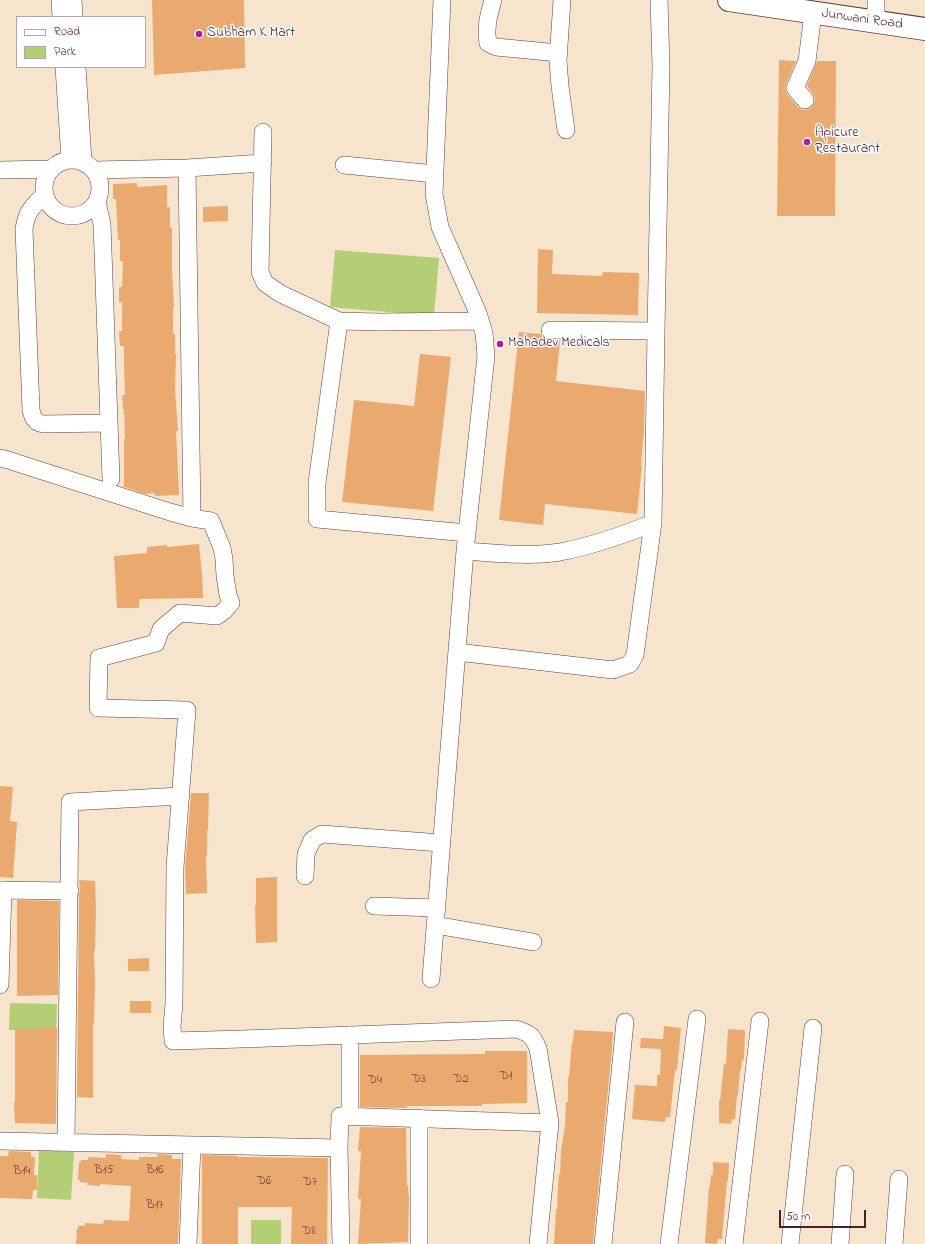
<!DOCTYPE html>
<style>
body{margin:0}
#map{position:relative;width:925px;height:1244px;overflow:hidden;background:#f6e4cd;font-family:"Indie Flower",sans-serif}
canvas{display:block}
.legend{position:absolute;left:16px;top:16px;width:130px;height:52px;box-sizing:border-box;background:#fff;border:1px solid #b7a5aa;margin:0;padding:5px 7px;list-style:none;font-size:12px;color:#4a1f2b}
.legend li{display:flex;align-items:center;gap:8px;height:20px}
.legend b{width:20px;border:1px solid #b7a5aa}
.scale{position:absolute;left:779px;top:1210px;width:87px;height:18px;box-sizing:border-box;border:2px solid #4a1f2b;border-top:0;padding-left:5px;font-size:12px;line-height:14px;white-space:nowrap;color:#4a1f2b;-webkit-text-stroke:3px #fff;paint-order:stroke}
</style>
<div id="map">
<canvas width="925" height="1244"></canvas>
<ul class="legend">
<li><b style="height:5px;background:#fff"></b>Road</li>
<li><b style="height:11px;background:#b3ce74"></b>Park</li>
</ul>
<div class="scale">50 m</div>
</div>
<script>
const ctx = document.querySelector('canvas').getContext('2d');
ctx.lineJoin = 'round';
function paint(path, color) {
  ctx.fillStyle = color;
  ctx.fill(path, 'evenodd');
}
function stroke(path, color, width, dash) {
  ctx.strokeStyle = color;
  ctx.lineWidth = width;
  ctx.lineCap = dash ? 'butt' : 'round';
  ctx.setLineDash(dash || []);
  ctx.stroke(path);
}
function write(font, color, halo, rows, align = 'center') {
  ctx.font = font + ' "Indie Flower",sans-serif';
  ctx.lineWidth = 3;
  ctx.setLineDash([]);
  ctx.textBaseline = 'middle';
  ctx.strokeStyle = halo;
  ctx.fillStyle = color;
  for (const [text, x, y, turn = 0] of rows) {
    ctx.save();
    ctx.translate(x, y);
    ctx.rotate((+turn || 0) * Math.PI / 180);
    ctx.textAlign = isNaN(turn) ? turn : align;
    if (halo) ctx.strokeText(text, 0, 0);
    ctx.fillText(text, 0, 0);
    ctx.restore();
  }
}
const green = new Path2D(`
 M335,250L439,258L434,316L330,307Z
 M10,1003L57,1004L56,1031L9,1030Z
 M39,1150L74,1152L71,1200L37,1198Z
 M251,1220H281V1244H251Z`);
const building = new Path2D(`
 M152,0H244L245,68L154,75Z
 M779,60L796,61L786,84L785,90L787,94L797,106L801,109L806,110L811,108L814,103L815,98L813,94L807,86L817,61H836L835,216H777Z
 M137,183V187L167,185V207H170V228H172V270L174,307H173V334H175V354H176L175,390L178,431H176L179,495L155,496V493L146,494L124,487V439H125L124,410H123L122,395H125L124,366V346H120L119,331H122V302H119V287H122L123,261H120V240H118L116,199H113V184Z
 M228,206V221L203,222V207Z
 M538,249L553,250L552,274L602,276L603,272L639,273L638,315L537,313Z
 M519,332L541,334L545,339L560,340L556,381L645,391L644,430L641,466H642L637,514L545,504L543,525L499,520Z
 M420,354L451,357L433,511L342,502L354,400L414,406Z
 M199,544L202,574L203,598L139,599V608H117L114,556L147,553V547L167,545V547Z
 M0,786L13,787L10,821L17,822L13,878L0,877Z
 M191,793H209L208,830H207V856H206L207,893L186,894L185,869Z
 M277,877V942L256,943L255,905H256V878Z
 M79,880L95,881L96,909L95,950H94L95,982L94,1024H93V1098L77,1097L79,895L80,891Z
 M17,900L59,901L58,995L17,996Z
 M149,958V971H128V959Z
 M130,1001H151V1013H130Z
 M664,1026L681,1028L677,1070H675L670,1117H666L665,1122L632,1119L635,1085L657,1086V1075H660L661,1049L640,1048L641,1038L663,1039Z
 M40,1028H57L56,1124L15,1123L14,1102H15V1029H40Z
 M728,1029L745,1030L744,1060L742,1059L741,1070H740L738,1095H737L735,1119H732L731,1124L719,1123V1100L720,1101L724,1064H726Z
 M574,1030L613,1032L612,1048L593,1244H554L556,1209H557L558,1185L559,1174H560L561,1150L565,1126L566,1102H568V1077H569L571,1053L572,1042H573Z
 M485,1051H527V1103L482,1104V1106H407V1108L360,1107V1055L485,1054Z
 M360,1127L406,1128L407,1186H408L409,1200L408,1242L358,1244L361,1199H358L361,1151H358Z
 M9,1151L31,1152V1157H35L34,1175H37V1190H33L32,1199L0,1198V1156H8Z
 M106,1154L121,1155V1159L139,1160V1157H157L158,1154L172,1155V1159H181L178,1244H76L77,1229H78V1226H85V1223L103,1224L104,1220L129,1221L131,1186L100,1184V1186L87,1185L88,1183L80,1182V1180H78L79,1162H81V1160H88V1157L106,1158Z
 M202,1155L238,1156V1157L328,1158L327,1244H291L292,1207H238V1244H202Z
 M713,1162L729,1163L728,1181H727L722,1239H718L717,1244L705,1243L709,1186H710L711,1175H713Z`);
const minor = new Path2D(`
 M60,0L61,17
 M73,0L74,17
 M493,0C489,14 485,28 488,43L496,47L559,53
 M562,0L558,61L560,86L566,130
 M876,22V0
 M64,67L70,160
 M77,67L83,162
 M805,100L795,88L807,61L813,13
 M263,132L260,272L265,283L281,294L339,321L380,322L480,321
 M44 188a28 28 0 1 1 56 0a28 28 0 1 1-56 0Z
 M344,165L435,174
 M187,168L192,518
 M0,170L52,169
 M94,170L187,168L263,163
 M45,194C32,207 27,210 24,229L31,410C33,418 34,422 43,424L109,423
 M97,202L102,224L103,251L111,479
 M339,321L317,483V519L467,533
 M550,330L656,331
 M0,458L8,460L170,512L192,518L211,521L222,548L224,559L225,576L228,595L231,603L225,610L217,616L180,613L161,629L156,643L99,658L98,708L187,710L175,867L174,1004L172,1026L173,1041L242,1039L516,1029C529,1033 532,1035 538,1048L550,1123L538,1244
 M465,551C496,553 529,557 560,552C592,546 623,535 653,523
 M457,652L613,670L630,664L635,655L653,523L656,331L661,66L659,0
 M305,876L306,854L312,840L322,834L441,843
 M0,890L70,891
 M374,906L437,908
 M435,925L533,942
 M431,979L446,787L465,551L486,356L484,333L478,313L440,227L434,194L442,0
 M0,985L3,890
 M350,1115V1035
 M419,1118V1244
 M0,1141L339,1148
 M66,1142L70,802L181,796
 M188,1244L192,1146
 M341,1244L339,1148L340,1116L550,1123
 M603,1244L625,1022
 M669,1244L697,1019
 M734,1244L760,1021
 M790,1244L813,1028
 M840,1244L845,1174
 M894,1244L899,1179`);
const major = new Path2D(`
 M729,0L925,29`);
const markers = [
 [199,34,4,"#b5179e"],
 [807,142,4,"#b5179e"],
 [500,344,4,"#b5179e"]
];
const numberNames = [
 ["D1",506,1077],
 ["D3",419,1080],
 ["D2",461,1080],
 ["D4",375,1081],
 ["B15",104,1171],
 ["B16",155,1171],
 ["B14",22,1172],
 ["D6",264,1182],
 ["D7",310,1183],
 ["B17",155,1206],
 ["D8",309,1232]
];
const streetNames = [
 ["Junwani Road",862,20,8]
];
const poiNames = [
 ["Subham K Mart",207,34],
 ["Apicure",815,134],
 ["Restaurant",815,150],
 ["Mahadev Medicals",508,344]
];
paint(green, '#b3ce74');
paint(building, '#eaaa6f');
stroke(minor, '#643d43', 18);
stroke(major, '#643d43', 24);
stroke(minor, '#fff', 17);
stroke(major, '#fff', 22);
for (const [x, y, r, color] of markers) {
  const dot = new Path2D();
  dot.arc(x, y, r, 0, 2 * Math.PI);
  ctx.fillStyle = color;
  ctx.fill(dot);
  stroke(dot, '#fff', 1.5);
}
write('12px', '#72423c', null, numberNames);
write('14px', '#4a1f2b', '#fff', streetNames);
write('14px', '#4a1f2b', '#fff', poiNames, 'left');
</script>
